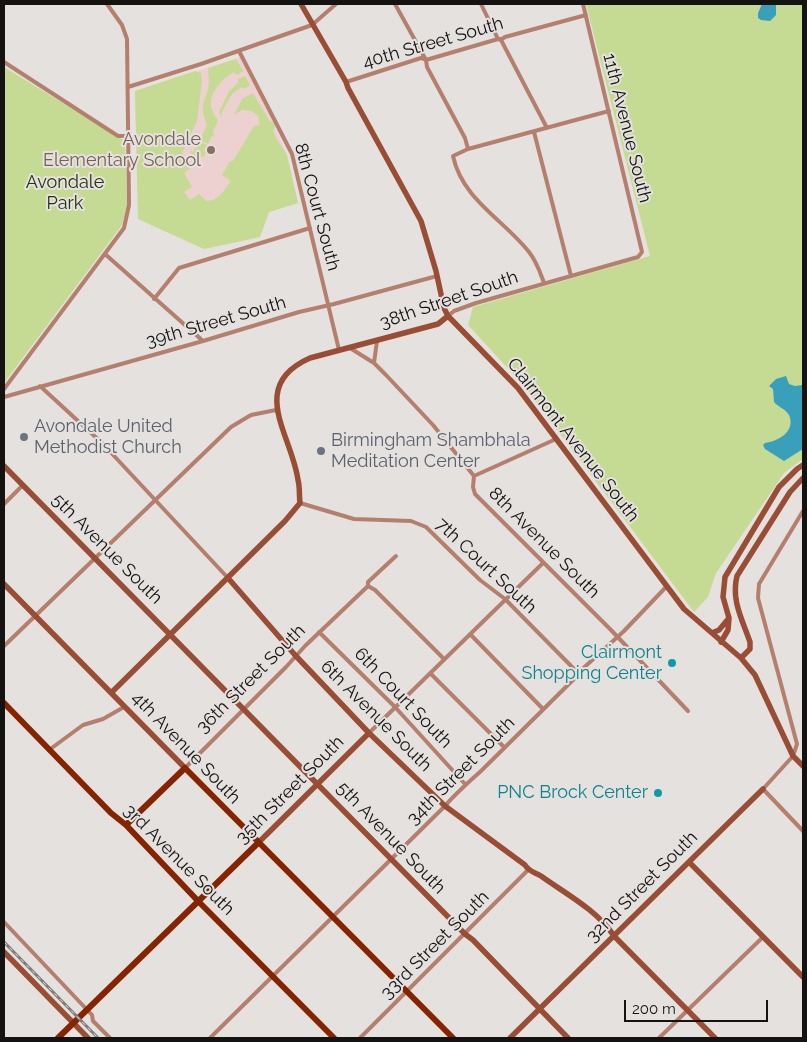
<!DOCTYPE html>
<style>
body{margin:0}
#map{position:relative;width:807px;height:1042px;overflow:hidden;background:#e4e1de;font-family:Raleway,sans-serif}
canvas{display:block}
.frame{position:absolute;inset:0;border:5px solid #141312;pointer-events:none}
.scale{position:absolute;left:624px;top:1000px;width:144px;height:22px;box-sizing:border-box;border:2px solid #141312;border-top:0;padding-left:6px;font-size:15px;line-height:18px;white-space:nowrap;color:#141312;-webkit-text-stroke:4px #e4e1de;paint-order:stroke}
</style>
<div id="map">
<canvas width="807" height="1042"></canvas>
<div class="frame"></div>
<div class="scale">200 m</div>
</div>
<script>
const ctx = document.querySelector('canvas').getContext('2d');
ctx.lineJoin = 'round';
function paint(path, color) {
  ctx.fillStyle = color;
  ctx.fill(path, 'evenodd');
}
function stroke(path, color, width, dash) {
  ctx.strokeStyle = color;
  ctx.lineWidth = width;
  ctx.lineCap = dash ? 'butt' : 'round';
  ctx.setLineDash(dash || []);
  ctx.stroke(path);
}
function write(font, color, halo, rows, align = 'center') {
  ctx.font = font + ' Raleway,sans-serif';
  ctx.lineWidth = 4;
  ctx.setLineDash([]);
  ctx.textBaseline = 'middle';
  ctx.strokeStyle = halo;
  ctx.fillStyle = color;
  for (const [text, x, y, turn = 0] of rows) {
    ctx.save();
    ctx.translate(x, y);
    ctx.rotate((+turn || 0) * Math.PI / 180);
    ctx.textAlign = isNaN(turn) ? turn : align;
    if (halo) ctx.strokeText(text, 0, 0);
    ctx.fillText(text, 0, 0);
    ctx.restore();
  }
}
const education = new Path2D(`
 M241,57L273,122L287,155L298,203L269,212L260,237L204,249L138,219L135,91Z`);
const green = new Path2D(`
 M586,4H803V459L784,473L716,573L708,597L694,612L525,387L468,325L473,307L650,256Z
 M236,59L243,71L237,75L234,72C222,79 209,92 211,107C212,112 216,117 218,121L213,131L214,137L212,136L208,144L200,140L207,125C200,108 203,105 208,89C210,82 208,75 208,68Z
 M4,67L125,141L127,207L122,225L4,383Z
 M195,71L201,73L202,81L197,121L182,153L193,166L184,173L192,187L184,192L190,200L199,194L206,201C219,201 224,190 231,181L222,175L230,161H233L254,126L260,125L258,116L252,111L242,110L234,115L242,99L253,93L270,122H273L275,126L273,131L276,138L287,155L298,203L269,212L260,237L204,249L138,219L135,91Z
 M245,76L250,85L244,89L242,87L232,94L221,114L222,118L219,112L229,91L238,83V79Z
 M199,141L207,145L204,152L206,153L204,156L199,158L192,155L190,150L193,152Z`);
const water = new Path2D(`
 M762,4H776V15L770,21L761,20L758,18V13Z
 M803,353L786,376L789,384L795,386L803,385V449L784,461L765,449L763,445L765,443C778,441 796,432 789,415C786,409 778,407 774,402L773,389L769,386L776,379L786,376Z`);
const street = new Path2D(`
 M395,4L426,60L427,67L465,138L468,149
 M481,4L498,39L501,40L547,128
 M239,51L292,154L339,350
 M4,62L118,136H128
 M346,82L421,58L426,60L498,39H502L505,37L586,15
 M128,87L201,64L312,25L336,4
 M534,132L571,276
 M105,254L203,341
 M544,283C540,272 537,262 529,252C504,220 462,199 453,156L468,149L609,111
 M154,299L179,268L310,228
 M448,316L454,311L476,303L638,257L642,252L583,4
 M350,348L374,363L386,375L433,425L474,476L473,487L475,494L611,630L688,711
 M374,363L377,341
 M40,386L102,443L228,578
 M4,389L124,228L129,205L127,39L122,25L107,4
 M4,397L203,341L299,312L334,304L437,276
 M474,476L556,439
 M300,503L354,519L411,521L426,527L480,580L505,599L578,673
 M4,504L23,485
 M803,511L759,584L758,598L797,744L793,756L763,789L803,831
 M368,586L375,590L444,659
 M319,632L395,707L465,784
 M470,634L543,709
 M4,646L231,427L251,415L276,410
 M430,673L504,747
 M369,733L543,563
 M49,750L83,725L103,719L124,707
 M185,768L286,667L305,646L368,586V582L396,556
 M4,922L92,1015L93,1021L110,1038
 M210,1038L445,806C456,793 469,782 481,771C512,740 544,709 575,678L578,673L624,631L667,586
 M360,1038L528,870
 M659,1038L763,937`);
const secondary = new Path2D(`
 M301,4L346,82L348,88L421,221L436,271L444,308L448,316L518,388L684,609L741,658L755,675L793,756L803,766
 M4,466L465,934L473,940L568,1038
 M228,578L295,655L369,733L445,806L525,865C529,872 535,872 541,876C566,894 597,910 614,936L715,1038
 M4,584L185,768
 M712,633L719,630L729,618L723,597L725,577L779,487L797,469L803,465
 M721,642L728,630L729,618
 M741,658L750,649V642C742,619 731,600 737,576L790,492L803,478
 M112,692L285,521L300,503C299,496 300,487 298,480C292,435 247,386 310,358L438,324L448,316
 M258,843L369,733
 M689,862L803,977
 M4,952L88,1038
 M510,1038L763,789`);
const primary = new Path2D(`
 M4,703L111,813L126,825L198,901L334,1038
 M126,825L185,768L453,1038
 M58,1038L258,843`);
const rail = new Path2D(`
 M4,942L98,1038`);
const markers = [
 [211,150,5,"#8d6e63"],
 [24,437,5,"#6b7280"],
 [321,451,5,"#6b7280"],
 [672,663,5,"#0f9aa8"],
 [658,793,5,"#0f9aa8"]
];
const streetNames = [
 ["40th Street South",433,43,-16],
 ["11th Avenue South",627,128,76],
 ["8th Court South",317,207,75],
 ["38th Street South",449,300,-19],
 ["39th Street South",216,322,-16],
 ["Clairmont Avenue South",573,440,52],
 ["8th Avenue South",544,543,45],
 ["5th Avenue South",107,549,45],
 ["7th Court South",486,566,43],
 ["36th Street South",251,679,-45],
 ["6th Court South",403,698,46],
 ["6th Avenue South",376,716,45],
 ["4th Avenue South",186,748,46],
 ["34th Street South",461,771,-45],
 ["35th Street South",290,790,-45],
 ["5th Avenue South",391,838,46],
 ["3rd Avenue South",179,860,45],
 ["32nd Street South",642,887,-45],
 ["33rd Street South",435,945,-45]
];
const educationNames = [
 ["Avondale",201,140],
 ["Elementary School",201,161]
];
const parkNames = [
 ["Avondale",65,183],
 ["Park",65,204]
];
const worshipNames = [
 ["Avondale United",34,427],
 ["Methodist Church",34,448],
 ["Birmingham Shambhala",331,441],
 ["Meditation Center",331,462]
];
const cultureNames = [
 ["Clairmont",662,653],
 ["Shopping Center",662,674],
 ["PNC Brock Center",648,793]
];
paint(education, '#ecd1d0');
paint(green, '#c5db94');
paint(water, '#39a0bc');
stroke(street, '#b57f6e', 4);
stroke(secondary, '#9a4d35', 5.5);
stroke(primary, '#842400', 6);
stroke(rail, '#7e7c7a', 3);
stroke(rail, '#e4e1de', 1, [4]);
for (const [x, y, r, color] of markers) {
  const dot = new Path2D();
  dot.arc(x, y, r, 0, 2 * Math.PI);
  ctx.fillStyle = color;
  ctx.fill(dot);
  stroke(dot, '#e4e1de', 2);
}
write('18px', '#141312', '#e4e1de', streetNames);
write('18px', '#785e54', '#e4e1de', educationNames, 'right');
write('18px', '#283111', '#e4e1de', parkNames);
write('18px', '#5b616d', '#e4e1de', worshipNames, 'left');
write('18px', '#0d838f', '#e4e1de', cultureNames, 'right');
</script>
